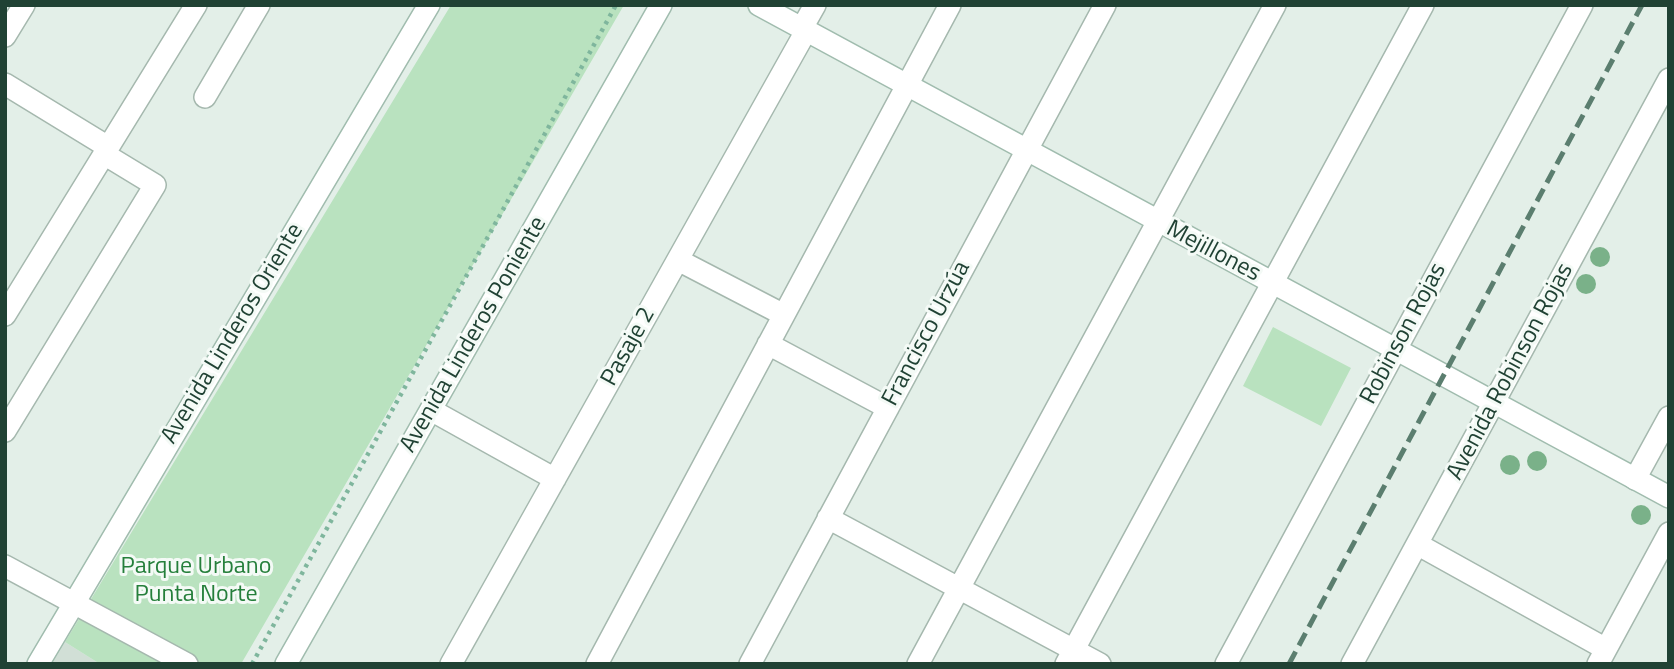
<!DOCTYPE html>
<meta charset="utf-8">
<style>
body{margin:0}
#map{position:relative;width:1674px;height:669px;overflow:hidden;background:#e3efe8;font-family:"Titillium Web",sans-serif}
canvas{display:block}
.frame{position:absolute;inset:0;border:7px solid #204234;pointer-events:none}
</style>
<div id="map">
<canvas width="1674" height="669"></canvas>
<div class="frame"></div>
</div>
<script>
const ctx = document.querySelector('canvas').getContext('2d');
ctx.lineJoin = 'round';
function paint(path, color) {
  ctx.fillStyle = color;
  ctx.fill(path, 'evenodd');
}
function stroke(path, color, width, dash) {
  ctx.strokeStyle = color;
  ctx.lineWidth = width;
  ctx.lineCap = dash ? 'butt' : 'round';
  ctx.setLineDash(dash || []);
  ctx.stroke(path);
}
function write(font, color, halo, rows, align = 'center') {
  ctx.font = font + ' "Titillium Web",sans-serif';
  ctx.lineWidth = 6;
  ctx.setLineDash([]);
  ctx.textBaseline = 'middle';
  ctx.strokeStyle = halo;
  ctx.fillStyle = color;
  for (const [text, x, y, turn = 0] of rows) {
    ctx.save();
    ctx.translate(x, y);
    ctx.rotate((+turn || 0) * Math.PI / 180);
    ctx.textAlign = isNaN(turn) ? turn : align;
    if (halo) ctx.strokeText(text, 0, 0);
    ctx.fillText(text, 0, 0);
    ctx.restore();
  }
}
const built = new Path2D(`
 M65,642L100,664H52Z`);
const green = new Path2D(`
 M451,5H624L241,664H100L65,642Z
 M1273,327L1351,368L1321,426L1243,386Z`);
const path = new Path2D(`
 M252,664L616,5`);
const street = new Path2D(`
 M802,28L815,5
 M5,36L24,5
 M5,84L108,147
 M205,97L259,5
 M678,260L784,315
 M5,315L196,5
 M768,344L888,408
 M431,410L555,479
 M5,431L155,185L104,154
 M1635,479L1669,417
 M828,518L1100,664
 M1417,544L1606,649
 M5,566L187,664
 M451,664L806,31
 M597,664L950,5
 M750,664L1105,5
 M918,664L1275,5
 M1066,664L1423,5
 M1226,664L1582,5
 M1352,664L1669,79
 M1598,664L1669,533`);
const secondary = new Path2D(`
 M759,5L1669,497
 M38,664L429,5
 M286,664L661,5`);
const rail = new Path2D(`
 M1289,664L1642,5`);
const trees = [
 [1600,257],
 [1586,284],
 [1537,461],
 [1510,465],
 [1641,515]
];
const streetNames = [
 ["Mejillones",1213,252,28],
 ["Avenida Linderos Oriente",233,334,-59],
 ["Francisco Urzúa",927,334,-62],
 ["Robinson Rojas",1404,334,-62],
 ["Avenida Linderos Poniente",474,335,-60],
 ["Pasaje 2",629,347,-61],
 ["Avenida Robinson Rojas",1511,372,-62]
];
const parkNames = [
 ["Parque Urbano",196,567],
 ["Punta Norte",196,595]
];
paint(built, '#d1dfd6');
paint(green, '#b9e2bf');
stroke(street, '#a5b8ae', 24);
stroke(secondary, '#a0bcae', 24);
stroke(path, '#7fb69d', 4.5, [3.5, 5]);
stroke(street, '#fff', 21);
stroke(secondary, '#fff', 21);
stroke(rail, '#5b7e6f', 5, [14, 7]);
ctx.fillStyle = '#7ab189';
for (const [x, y] of trees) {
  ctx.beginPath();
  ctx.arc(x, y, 10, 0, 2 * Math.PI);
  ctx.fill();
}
write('24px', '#204234', '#f4faf6', streetNames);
write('24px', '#257f3b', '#f4faf6', parkNames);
</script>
